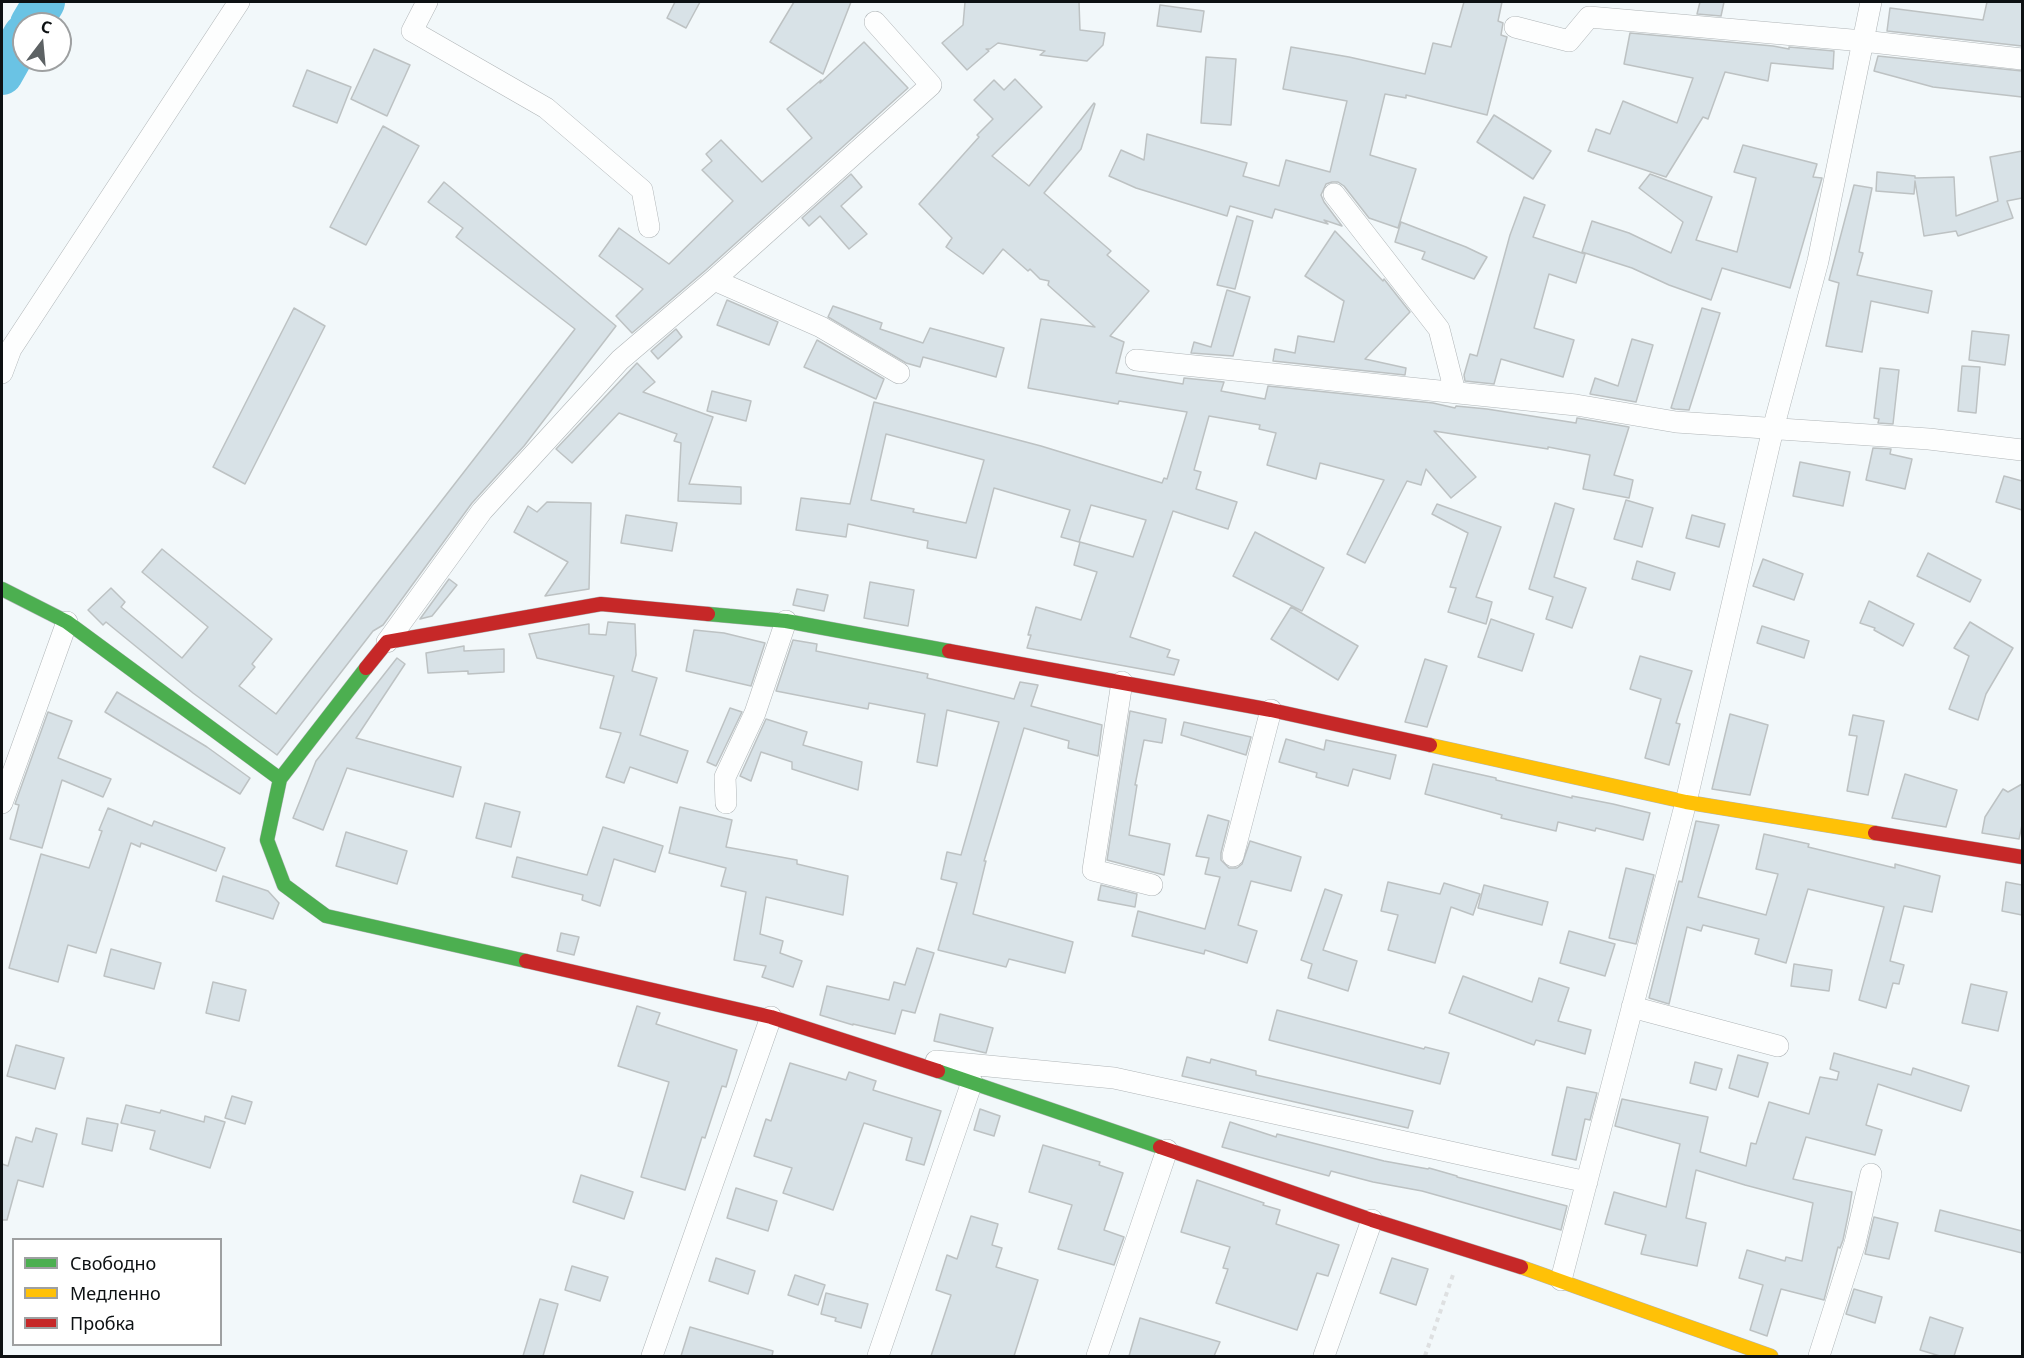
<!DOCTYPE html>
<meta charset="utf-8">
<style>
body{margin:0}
#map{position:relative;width:2024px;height:1358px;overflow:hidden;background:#f2f8fa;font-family:"Noto Sans",sans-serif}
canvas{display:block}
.frame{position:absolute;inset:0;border:3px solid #0d1113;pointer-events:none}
.legend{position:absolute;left:12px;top:1238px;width:210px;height:108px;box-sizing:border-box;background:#fff;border:2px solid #9ea0a1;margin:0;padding:8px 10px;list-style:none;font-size:18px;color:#0d1113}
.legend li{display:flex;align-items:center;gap:12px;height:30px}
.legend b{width:30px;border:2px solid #9ea0a1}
.north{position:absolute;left:12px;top:12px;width:60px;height:60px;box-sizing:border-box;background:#fff;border:2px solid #9ea0a1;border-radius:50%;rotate:16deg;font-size:16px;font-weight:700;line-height:24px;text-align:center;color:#0d1113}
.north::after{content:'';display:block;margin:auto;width:21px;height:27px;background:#5d6264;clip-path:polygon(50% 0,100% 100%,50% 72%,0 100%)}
</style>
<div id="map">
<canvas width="2024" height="1358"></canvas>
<div class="frame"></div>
<ul class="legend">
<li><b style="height:8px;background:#4caf50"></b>Свободно</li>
<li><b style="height:8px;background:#ffc107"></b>Медленно</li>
<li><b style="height:8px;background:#c62828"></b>Пробка</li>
</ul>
<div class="north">С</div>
</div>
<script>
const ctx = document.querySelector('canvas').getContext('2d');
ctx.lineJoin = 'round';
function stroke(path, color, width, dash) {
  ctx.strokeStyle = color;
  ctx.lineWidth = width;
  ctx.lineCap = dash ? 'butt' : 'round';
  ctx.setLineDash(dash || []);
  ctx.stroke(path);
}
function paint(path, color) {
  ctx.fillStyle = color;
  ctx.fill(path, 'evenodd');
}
const river = new Path2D(`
 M31,24L44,2
 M2,74L24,35`);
const building = new Path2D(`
 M675,2H700L686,28L667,18Z
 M794,2H851L823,74L770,42Z
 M965,2H1079L1080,30L1105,33L1103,45L1087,61L1040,55L1045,51L998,43L990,49H986L989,51L967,70L942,43L963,25Z
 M1464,2H1502L1498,21L1503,23L1501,35L1507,37L1487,115L1406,95V98L1385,94L1370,155L1416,169L1398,228L1369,218L1344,186L1338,182H1332L1326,184L1321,195L1324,202L1342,226L1324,220L1328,224L1275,209L1272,218L1230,206L1227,216L1136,188L1109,176L1121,150L1144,160L1147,134L1247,163L1243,176L1279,186L1286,160L1330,172L1347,101L1283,89L1291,47L1349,57L1425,74L1433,43L1451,47Z
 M1700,2H1724L1721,16L1697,14Z
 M1987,2H2022V46L1887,31L1890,8L1983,20Z
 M1160,5L1204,11L1201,32L1157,26Z
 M1630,33L1773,46L1789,49V47L1834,51L1833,69L1771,63L1768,81L1725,72L1708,119L1703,117L1666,177L1588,151L1596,129L1610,134L1623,101L1677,123L1693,78L1624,64Z
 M864,42L908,88L706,270L632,333L616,316L643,289L599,256L619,228L669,264L733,201L702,170L712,161L706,154L721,140L762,182L812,138L787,109L821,80L820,83Z
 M374,49L410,65L387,116L351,99Z
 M1878,56L2022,71V97L1933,87L1874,71Z
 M1206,57L1236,59L1231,125L1201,123Z
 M307,70L351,87L337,123L293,106Z
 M1015,79L1042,107L992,156L1029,186L1094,103L1095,104L1081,149L1044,193L1111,251L1107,255L1149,291L1110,336L1124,342L1116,373L1183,384L1184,378L1224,382L1221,391L1265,399L1268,386L1433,403L1455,408L1456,406L1487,409L1576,423L1577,418L1629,427L1614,475L1633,480L1629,498L1583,489L1590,455L1548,447V449L1434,431L1476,477L1451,498L1426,469L1421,485L1407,481L1365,563L1347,554L1384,480L1320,463L1316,479L1267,465L1276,433L1259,429L1260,425L1209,416L1194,470L1201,472L1196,489L1237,502L1228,529L1173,511L1130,637L1170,650L1167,657L1179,660L1174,675L1027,648L1031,635H1028L1036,607L1081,620L1097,572L1074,565L1080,542L1133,557L1146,520L1091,505L1079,542L1061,537L1070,510L994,488L976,558L927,548L928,541L848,524L846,537L796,530L801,498L850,504L874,402L1041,446L1162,483L1164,478L1167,479L1187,412L1119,401L1118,404L1028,388L1041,319L1095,327L1048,285L1049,281L1040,279L1030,269L1028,271L1003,249L983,274L946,247L952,238L919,204L979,137L977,135L993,119L974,100L994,80L1004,90ZM886,434L984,460L966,523L913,512L914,509L871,500Z
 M1494,115L1551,151L1533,179L1477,142Z
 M383,126L419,146L366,245L330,227Z
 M1743,145L1817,164L1813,177L1822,178L1790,288L1722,268L1711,300L1669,285L1632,268L1582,252L1592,221L1629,233L1671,253L1683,222L1639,188L1650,174L1712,197L1696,240L1737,252L1756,178L1734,172Z
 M2022,151V198L2007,201L2013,218L1958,236L1956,231L1924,236L1915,181L1914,194L1876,191L1877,172L1915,176V178L1954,177L1956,216L1998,201L1990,157Z
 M851,174L862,187L841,206L867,234L849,249L820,216L809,226L802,218Z
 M444,182L616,326L524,446L472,503L383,625L373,631L277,755L193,693L106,622L103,625L88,610L111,588L125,602L121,607L182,658L208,627L142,572L162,549L272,639L252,664L255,667L239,686L276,714L575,329L456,237L463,228L428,202Z
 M1854,185L1872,188L1859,252L1863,253L1857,275L1932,291L1928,313L1871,301L1862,352L1826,346L1839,283L1829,280Z
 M1524,197L1545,205L1533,237L1585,254L1576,283L1549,274L1534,328L1574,340L1563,377L1501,359L1494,384L1465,381L1464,375L1470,354L1477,356L1510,235Z
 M1237,216L1253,221L1235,289L1217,285Z
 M1401,222L1466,247L1487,257L1474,279L1422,259L1425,252L1395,242Z
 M1335,231L1383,281L1384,279L1410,312L1365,359L1406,368L1405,375L1273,361L1275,349L1295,353L1298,336L1334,342L1344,301L1305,276Z
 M1227,290L1250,297L1233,356L1191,353L1194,342L1211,347Z
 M727,300L778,322L769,345L717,325Z
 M833,306L882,323L880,329L923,343L930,328L1004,348L996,377L923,357L920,367L906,363L828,317Z
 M294,308L325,326L245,484L213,467Z
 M1702,308L1720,313L1689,410L1675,409L1671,408Z
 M676,329L682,337L658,359L651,351Z
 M1972,331L2009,335L2005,365L1969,360Z
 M1632,339L1653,345L1636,402L1590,394L1595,378L1618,386Z
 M817,340L884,379L876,399L804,367Z
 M637,363L655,382L643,392L713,417L689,484L741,487V504L678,501L681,443L674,441L677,434L619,413L572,463L556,449Z
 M1962,366L1980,367L1976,413L1958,411Z
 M1880,368L1899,370L1893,424L1878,423L1879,419L1874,418Z
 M712,391L751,401L746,421L707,411Z
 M1873,448L1891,449L1890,454L1912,459L1905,489L1866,480Z
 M1800,462L1850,472L1843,506L1793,496Z
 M2004,476L2022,481V510L1996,502Z
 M1626,500L1653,508L1642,547L1614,539Z
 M547,502L591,503L589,589L545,596L568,562L514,532L528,506L537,512Z
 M1555,503L1574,509L1554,577L1586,588L1572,628L1546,619L1553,597L1529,589Z
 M1437,504L1501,527L1476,597L1492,602L1486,624L1448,612L1456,588L1450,587L1468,533L1432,514Z
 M626,515L677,523L672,551L621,543Z
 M1692,515L1725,524L1719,547L1686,538Z
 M1255,532L1324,568L1302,611L1233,576Z
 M1928,553L1981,580L1970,602L1917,576Z
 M1763,559L1803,574L1794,600L1753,586Z
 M1637,561L1675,573L1670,590L1632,579Z
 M449,579L457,585L432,616L420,619Z
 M870,582L914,590L908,626L864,618Z
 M797,589L828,595L824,611L793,605Z
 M1869,601L1914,624L1903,646L1874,630L1875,628L1860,623Z
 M1291,607L1358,646L1338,680L1271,639Z
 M1491,619L1534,634L1522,671L1478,657Z
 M608,622L635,624L636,655L632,671L657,678L640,735L688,751L677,783L630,767L624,783L606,777L621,733L600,728L614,676L537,658L529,634L589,624V634L606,635Z
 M1970,622L2013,648L1986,694L1978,720L1949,709L1969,656L1954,648Z
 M1762,626L1809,641L1804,658L1757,643Z
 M694,630L724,633L765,643L751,686L686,671Z
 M793,640L817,644L816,651L928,674L927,678L1014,699L1020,682L1038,685L1031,706L1102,725L1098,756L1068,748L1069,741L1024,728L984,861H986L973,914L1073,942L1065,973L1009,959L1006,967L938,950L957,883L941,879L947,852L961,855L999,722L947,710L937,766L917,762L925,714L869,703L868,709L776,691Z
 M464,646V651L504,649V672L468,674V671L428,673L426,653Z
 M1640,656L1692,671L1676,723L1680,724L1669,765L1645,758L1661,699L1630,689Z
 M397,658L405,664L356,738L461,767L453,797L347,768L323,830L293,818L316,761Z
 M1425,659L1447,666L1427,727L1405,722Z
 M117,692L207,747L250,778L240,794L105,712Z
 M730,708L742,712L716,766L707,762Z
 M1130,711L1166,719L1162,743L1144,740L1135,785H1137L1129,835L1170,844L1164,875L1107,860Z
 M48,712L72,721L58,758L111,779L103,797L62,780L42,848L10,839L19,805L15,804Z
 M1730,714L1768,725L1750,795L1712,789Z
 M1853,715L1884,721L1868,795L1847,791L1857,736L1849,735Z
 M766,719L807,732L803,745L862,762L858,790L792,769V762L761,752L751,781L740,776Z
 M1184,722L1251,737L1246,755L1181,735Z
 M1286,739L1324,750L1326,740L1396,755L1390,779L1353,769L1348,786L1316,777L1317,773L1279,762Z
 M1433,764L1496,778V780L1572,798V796L1613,804L1650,813L1643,840L1596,828L1595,831L1558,822L1556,831L1501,818L1502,815L1425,794Z
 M1905,774L1957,790L1946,827L1892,818Z
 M2022,784V825L2019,839L1982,833L1985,817L2003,789L2008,792Z
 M485,803L520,812L511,847L476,838Z
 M680,807L732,820L726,847L797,860V864L848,876L843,915L766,897L760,934L783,941L780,953L802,961L793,987L762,977L766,966L734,960L746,892L721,886L726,868L669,853Z
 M108,808L152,826L154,821L225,848L216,871L141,843L140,847L131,843L96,953L68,945L58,982L9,968L41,854L89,868L102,831L99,830Z
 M1208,815L1229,821L1221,853V860L1229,868H1237L1242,864L1250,841L1301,857L1291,891L1251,881L1238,925L1257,931L1247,963L1205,950L1204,954L1132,936L1138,911L1205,929L1220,877L1205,874L1209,858L1196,856Z
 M1696,821L1719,825L1698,897L1766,915L1778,874L1756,869L1764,834L1809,844L1808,847L1895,868V864L1940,876L1932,912L1904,906L1890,961L1904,965L1899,984L1893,983L1886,1008L1859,1000L1884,907L1808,889L1786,963L1755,954L1759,939L1703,925L1701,931L1687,927L1669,1004L1649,998L1679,881L1682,882Z
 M603,827L663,846L655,872L614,859L600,906L582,900L583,895L512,877L517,857L587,875Z
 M346,832L407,851L397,884L336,866Z
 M1626,868L1654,875L1636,944L1609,938Z
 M223,876L268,891L279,903L273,919L216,901Z
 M1388,882L1440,894L1444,883L1480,894L1473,915L1451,907L1435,963L1388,950L1398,915L1381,911Z
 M2006,882L2022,885V915L2002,911Z
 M1101,885L1137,894L1135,907L1098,900Z
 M1484,885L1548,902L1542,925L1478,908Z
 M1325,889L1342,895L1323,950L1357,961L1348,991L1308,978L1312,964L1301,960Z
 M1569,931L1615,944L1605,976L1560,963Z
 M561,933L579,937L574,955L557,951Z
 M917,948L934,953L915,1013L902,1010L895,1034L853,1024V1025L820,1015L827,986L889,1000L894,982L905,985Z
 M111,949L161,963L154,989L104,976Z
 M1794,964L1832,970L1829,991L1791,986Z
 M1463,976L1532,1002L1539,978L1569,988L1558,1021L1591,1030L1585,1054L1536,1040L1534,1045L1449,1013Z
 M213,982L246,990L239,1021L206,1013Z
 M1971,984L2007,992L1998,1031L1962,1023Z
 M637,1006L660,1013L656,1024L737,1050L726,1087L722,1086L705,1138L702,1137L685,1190L641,1177L669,1082L618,1066Z
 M1277,1010L1424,1049L1425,1047L1449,1053L1440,1084L1269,1040Z
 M940,1014L993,1028L986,1053L934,1041Z
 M16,1045L64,1058L55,1089L7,1076Z
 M1834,1053L1911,1075L1913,1068L1969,1086L1961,1111L1878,1084L1866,1125L1882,1130L1875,1155L1806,1137L1793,1179L1852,1192L1849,1211L1843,1240L1840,1248L1838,1247L1824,1300L1781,1289L1767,1336L1750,1330L1763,1285L1739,1278L1747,1250L1785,1261L1786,1257L1802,1261L1813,1203L1745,1185L1696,1170L1686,1218L1706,1223L1697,1266L1641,1254L1646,1235L1605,1224L1614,1192L1666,1207L1680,1144L1615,1126L1622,1099L1708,1117L1700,1152L1746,1166L1751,1143L1756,1144L1769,1102L1809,1114L1820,1077L1837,1080L1839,1072L1830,1069Z
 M1738,1055L1768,1063L1758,1097L1729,1088Z
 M1187,1057L1210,1063L1211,1059L1256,1071V1075L1413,1111L1408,1128L1182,1076Z
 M1695,1062L1722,1069L1716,1090L1690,1083Z
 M790,1063L846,1080L849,1072L876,1081L873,1090L941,1111L924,1165L906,1160L912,1138L864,1123L833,1210L783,1193L792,1168L754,1156L766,1119L771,1121Z
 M1567,1087L1597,1093L1590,1120L1585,1119L1576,1160L1552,1155Z
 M232,1096L252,1102L245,1124L225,1118Z
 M126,1105L160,1113L161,1110L204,1122L205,1116L225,1122L210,1168L150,1149L155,1131L121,1123Z
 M980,1109L1000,1116L994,1136L974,1130Z
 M87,1118L118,1124L112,1151L82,1144Z
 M1230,1122L1276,1137L1277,1134L1384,1161L1428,1169L1429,1168L1457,1176V1177L1567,1206L1561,1230L1422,1191L1373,1182L1331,1171L1329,1176L1222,1147Z
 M36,1128L57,1134L43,1187L18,1180L7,1220H2V1164L8,1166L16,1137L32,1142Z
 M1043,1145L1100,1162L1099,1165L1123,1173L1104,1230L1124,1237L1114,1265L1058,1249L1072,1205L1029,1192Z
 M581,1175L633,1192L624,1219L573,1202Z
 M1197,1180L1264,1203L1263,1205L1280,1210L1276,1224L1339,1245L1328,1276L1317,1273L1297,1330L1216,1303L1228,1269L1223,1268L1230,1247L1181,1232Z
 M736,1188L777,1201L768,1231L727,1218Z
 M1940,1210L2022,1231V1253L1935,1231Z
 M971,1216L998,1224L992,1245L1002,1248L996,1267L1038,1280L1014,1356H931L951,1295L936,1290L947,1255L957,1259Z
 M1874,1217L1898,1223L1889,1259L1865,1254Z
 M716,1258L755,1271L748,1294L709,1281Z
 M1392,1258L1428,1269L1416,1305L1380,1293Z
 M572,1266L608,1277L600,1301L565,1290Z
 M795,1275L825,1285L818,1305L788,1295Z
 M1854,1289L1882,1297L1875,1323L1846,1314Z
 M826,1293L868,1304L861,1328L835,1321L836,1318L821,1314Z
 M540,1299L558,1304L543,1356H523Z
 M1930,1317L1963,1328L1954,1356H1940L1920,1350Z
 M1140,1318L1220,1342L1214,1356H1129Z
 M690,1327L773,1351L772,1356H681Z`);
const path = new Path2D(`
 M1425,1356L1454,1272`);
const street = new Path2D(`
 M427,2L412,31L546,108L642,190L649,227
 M1515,27L1569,41L1589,17L1863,41L2022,59
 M1334,194L1439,329L1455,392
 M714,280L931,85L875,22
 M1136,360L1576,405L1676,422L1929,439L2022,450
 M2,373L11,349L239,2
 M387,642L482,511L620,360L714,280L821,327L899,373
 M1122,682L1093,870L1152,885
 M2,803L67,622
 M726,803L725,777L755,713L786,621
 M1233,856L1271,710
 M1632,1007L1778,1046
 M936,1061L1114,1078L1587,1182
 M1561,1280L1686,802L1773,429L1818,261L1871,2
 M652,1356L771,1017
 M878,1356L972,1082
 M1097,1356L1167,1150
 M1324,1356L1372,1220
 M1819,1356L1855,1243L1871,1174`);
const fast = new Path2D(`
 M2,589L67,622L280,779L366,668
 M708,614L786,621L949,651
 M280,779L267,840L284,885L326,916L526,961
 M938,1071L1160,1147`);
const slow = new Path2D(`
 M1430,745L1686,802L1875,833
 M1521,1267L1771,1356`);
const jam = new Path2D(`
 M949,651L1271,710L1430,745
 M366,668L387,642L601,604L708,614
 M1875,833L2022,857
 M526,961L771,1017L938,1071
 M1160,1147L1372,1220L1521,1267`);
stroke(river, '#6ac3e4', 42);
paint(building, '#d8e2e7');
stroke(building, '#bdc2c3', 1.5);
stroke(street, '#b0b5b7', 22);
stroke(fast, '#b0b5b7', 15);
stroke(slow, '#b0b5b7', 15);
stroke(jam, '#b0b5b7', 15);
stroke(path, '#dee0e1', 4, [4.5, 4.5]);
stroke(street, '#fdfefe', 21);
stroke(fast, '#4caf50', 14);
stroke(slow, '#ffc107', 14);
stroke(jam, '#c62828', 14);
</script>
